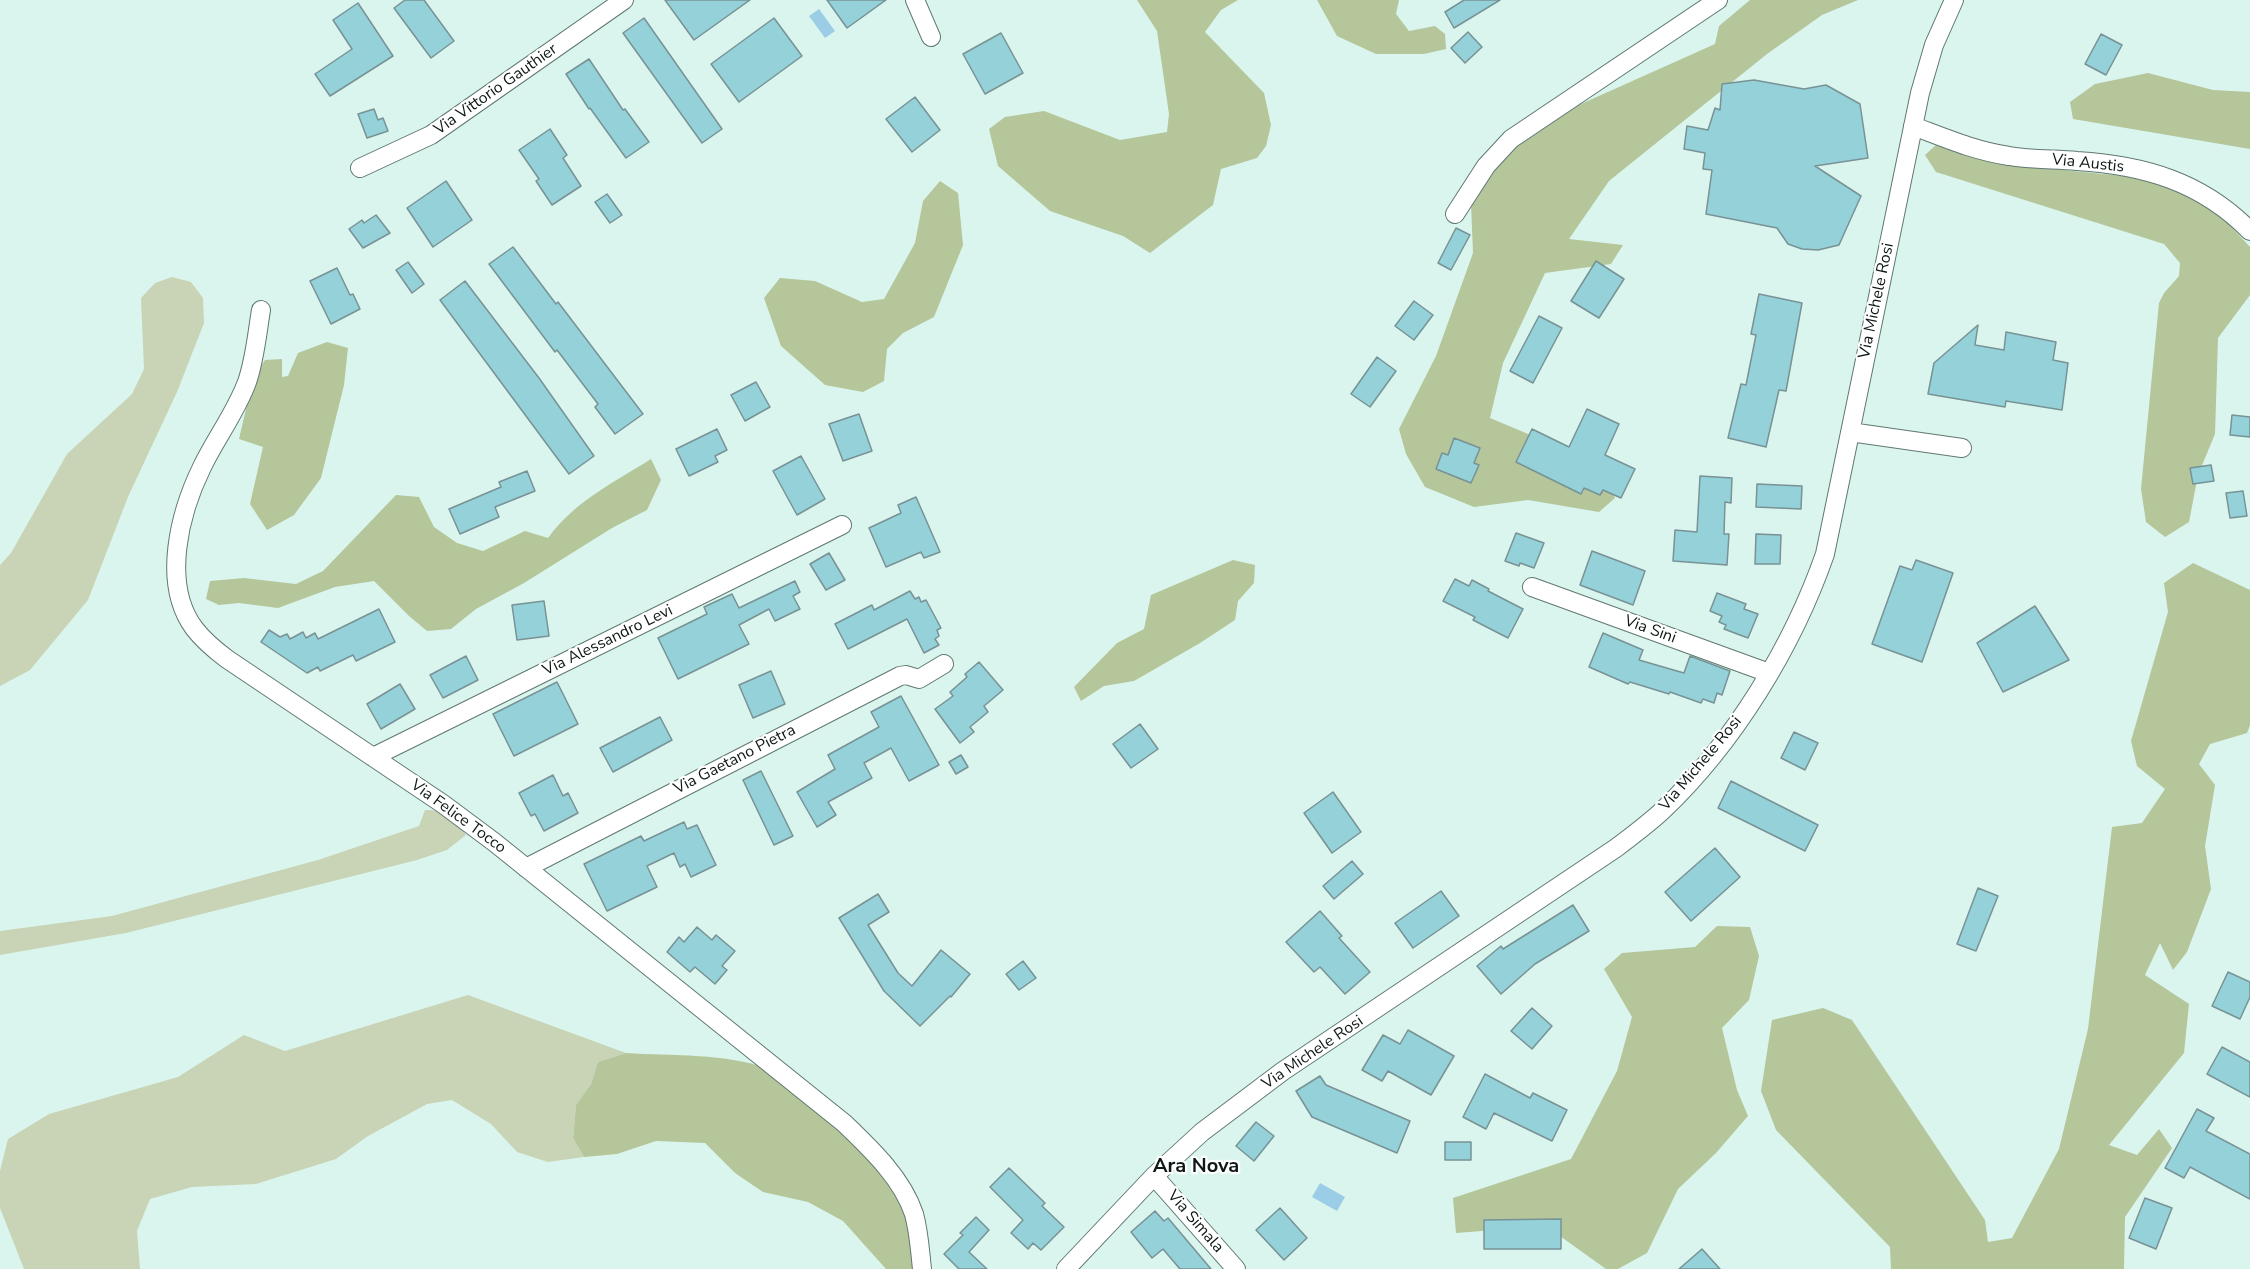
<!DOCTYPE html>
<style>
body{margin:0}
canvas{display:block;background:#daf5ee}
</style>
<canvas width="2250" height="1269"></canvas>
<script>
const ctx = document.querySelector('canvas').getContext('2d');
ctx.lineJoin = 'round';
function paint(path, color) {
  ctx.fillStyle = color;
  ctx.fill(path, 'evenodd');
}
function stroke(path, color, width, dash) {
  ctx.strokeStyle = color;
  ctx.lineWidth = width;
  ctx.lineCap = dash ? 'butt' : 'round';
  ctx.setLineDash(dash || []);
  ctx.stroke(path);
}
function write(font, color, halo, rows, align = 'center') {
  ctx.font = font + ' "Nunito Sans",sans-serif';
  ctx.lineWidth = 4.5;
  ctx.setLineDash([]);
  ctx.textBaseline = 'middle';
  ctx.strokeStyle = halo;
  ctx.fillStyle = color;
  for (const [text, x, y, turn = 0] of rows) {
    ctx.save();
    ctx.translate(x, y);
    ctx.rotate((+turn || 0) * Math.PI / 180);
    ctx.textAlign = isNaN(turn) ? turn : align;
    if (halo) ctx.strokeText(text, 0, 0);
    ctx.fillText(text, 0, 0);
    ctx.restore();
  }
}
const green = new Path2D(`
 M172,277L191,282L203,298L204,323L177,392L128,497L88,600L30,670L0,686V565L11,553L67,454L132,394L144,369L141,298L155,283Z
 M425,810L447,811L466,835L447,850L417,860L126,933L0,955V931L112,916L318,860L419,826Z
 M468,995L626,1053L598,1062L591,1084L576,1105L573,1138L584,1157L548,1162L517,1152L491,1124L452,1100L427,1104L368,1136L336,1159L256,1184L192,1187L150,1199L137,1231L140,1269H24L0,1208V1171L8,1139L49,1114L178,1077L244,1035L285,1051Z`);
const forest = new Path2D(`
 M1137,0H1238L1221,10L1205,32L1264,93L1271,125L1266,146L1257,158L1221,169L1213,205L1150,253L1123,236L1050,211L998,166L989,129L1005,117L1044,111L1120,140L1167,132L1169,114L1157,31Z
 M1317,0H1399L1396,14L1409,31L1435,26L1445,34L1446,49L1424,54H1376L1337,36Z
 M1750,0H1858L1822,15L1767,54L1609,181L1569,239L1623,245L1611,264L1545,273L1503,363L1490,418L1602,465L1615,498L1599,512L1528,500L1474,507L1425,487L1406,454L1399,429L1436,356L1473,253L1471,203L1495,161L1572,108L1715,44L1719,26Z
 M2148,73L2213,90L2250,92V149L2073,119L2070,102L2095,84Z
 M1937,144L1950,150L2063,170L2134,177L2181,188L2216,210L2250,247V295L2218,338L2215,434L2198,475L2189,522L2165,537L2146,522L2141,489L2159,303L2164,293L2179,276L2180,263L2164,244L1936,172L1925,155Z
 M940,181L958,193L963,245L934,317L903,333L887,349L884,381L863,392L825,385L781,346L764,298L780,278L815,281L862,302L884,299L915,243L923,201Z
 M327,342L348,348L344,385L321,478L294,515L267,530L250,504L263,447L239,439L253,379L265,360L282,359V377L288,376L298,353Z
 M651,459L661,480L647,510L612,528L524,583L476,609L451,629L427,631L409,616L374,581L335,587L278,608L239,603L219,605L206,599L210,581L244,578L296,584L323,571L396,495L419,497L434,527L457,543L483,551L525,531L548,538C575,501 613,483 651,459Z
 M1233,560L1255,565L1254,583L1238,601L1235,620L1200,643L1134,681L1104,686L1081,701L1074,687L1117,643L1144,629L1151,595Z
 M2193,563L2250,590V725L2247,733L2210,744L2199,764L2215,785L2205,846L2211,889L2187,952L2173,970L2160,943L2145,975L2189,1004L2184,1053L2109,1145L2137,1155L2159,1129L2172,1148L2125,1217L2124,1269H1891L1890,1247L1776,1130L1761,1091L1772,1020L1823,1008L1852,1020L1985,1220L1988,1242L2012,1238L2059,1149L2088,1029L2112,827L2142,823L2165,789L2137,766L2131,741L2168,612L2164,583Z
 M1717,926L1750,927L1759,956L1749,1000L1722,1028L1737,1090L1748,1116L1716,1153L1678,1189L1647,1253L1618,1269H1606L1546,1226L1456,1233L1453,1198L1571,1159L1617,1071L1632,1017L1604,969L1622,953L1695,947Z
 M626,1053C673,1056 725,1053 769,1069L866,1148L910,1212L918,1269H886L843,1221L808,1202L763,1192L735,1173L705,1143L656,1141L617,1154L584,1157L573,1138L576,1105L591,1084L598,1062Z`);
const water = new Path2D(`
 M819,9L835,31L825,38L809,16Z
 M1320,1183L1345,1197L1337,1211L1312,1197Z`);
const building = new Path2D(`
 M405,0H424L454,41L431,58L394,8Z
 M665,0H750L694,40Z
 M827,0H886L847,28Z
 M1464,0H1500L1454,28L1445,12Z
 M358,3L393,56L330,96L315,74L352,49L333,20Z
 M644,18L722,129L702,143L623,33Z
 M774,18L802,56L739,102L711,64Z
 M1468,32L1482,47L1465,63L1451,48Z
 M1001,33L1023,73L985,94L963,54Z
 M2101,34L2122,45L2106,75L2085,64Z
 M589,59L623,110L625,109L649,142L626,158L590,108L589,109L566,74Z
 M1754,80L1804,89L1826,85L1860,104L1868,158L1815,166L1861,196L1839,245L1818,250L1802,249L1788,244L1777,228L1706,214L1712,170L1703,169L1705,153L1684,149L1687,126L1708,130L1715,108L1720,110L1722,84Z
 M915,97L940,130L912,152L886,119Z
 M374,109L378,120L383,118L388,131L367,138L358,114Z
 M550,129L567,155L563,158L581,186L552,205L536,181L539,179L519,150Z
 M446,181L472,220L433,247L407,208Z
 M607,194L622,215L610,223L595,202Z
 M376,215L390,233L363,248L349,229L362,220L364,223Z
 M1456,228L1470,235L1451,270L1438,263Z
 M513,247L556,304L558,302L643,414L615,434L595,407L598,404L557,350L555,352L489,264Z
 M1596,261L1624,279L1599,318L1571,301Z
 M408,262L424,284L412,293L396,270Z
 M337,268L350,295L353,294L360,309L331,324L310,281Z
 M465,281L539,378L594,456L569,474L440,300Z
 M1759,294L1802,303L1786,391L1779,390L1766,447L1728,438L1741,384L1746,385L1756,335L1751,334Z
 M1414,301L1433,315L1414,340L1395,326Z
 M1539,316L1562,328L1533,383L1510,371Z
 M1978,325L1975,345L2004,350L2006,332L2056,342L2053,360L2068,363L2062,410L2006,401L2005,407L1928,394L1934,363Z
 M1377,357L1396,371L1370,407L1351,394Z
 M756,382L770,407L745,421L731,395Z
 M1587,409L1619,424L1605,455L1635,469L1621,498L1603,490L1600,495L1584,488L1581,494L1516,462L1532,429L1569,447Z
 M859,414L872,451L843,461L829,424Z
 M2232,415L2250,417V437L2230,435Z
 M717,429L727,450L715,456L718,462L689,476L676,449Z
 M1454,438L1480,448L1474,463L1479,465L1471,483L1436,469L1442,453L1448,455Z
 M801,456L825,499L797,515L773,471Z
 M2211,465L2214,481L2193,484L2190,468Z
 M527,471L535,491L495,507L499,517L460,534L449,509L501,487L499,482Z
 M1700,476L1732,478L1731,503L1725,502L1724,534H1729L1727,565L1673,561L1675,530L1697,532Z
 M1757,484L1802,486L1801,509L1756,507Z
 M2243,491L2247,516L2230,518L2226,493Z
 M916,497L940,552L924,558L921,552L886,567L869,528L901,513L898,505Z
 M1516,533L1544,543L1534,568L1520,563L1519,566L1505,561Z
 M1756,534L1781,535L1780,564H1755Z
 M1592,551L1645,571L1633,605L1580,585Z
 M829,553L845,580L826,590L810,564Z
 M1916,560L1953,573L1922,662L1872,644L1900,566L1912,570Z
 M1455,579L1469,586L1472,580L1489,589L1488,591L1523,609L1508,638L1473,620L1475,617L1443,601Z
 M795,581L800,592L793,596L800,609L775,621L769,609L739,625L749,644L678,679L658,638L707,614L704,607L732,594L739,608Z
 M910,591L915,599L919,597L921,602L926,600L941,628L937,630L939,636L935,639L939,645L924,653L907,619L848,649L835,624L872,605L874,610Z
 M1717,593L1746,604L1744,609L1758,614L1748,638L1724,629L1726,625L1719,622L1722,616L1710,611Z
 M544,601L549,636L517,640L512,605Z
 M2035,606L2069,660L2003,692L1977,643Z
 M379,609L395,642L356,661L353,655L320,671L318,667L307,673L261,642L269,630L280,637L287,634L290,639L303,632L306,638L315,633L318,639Z
 M1603,633L1643,650L1639,660L1684,673L1690,656L1730,671L1722,695L1717,693L1714,703L1703,699L1701,703L1670,692L1669,694L1630,682L1628,684L1589,667Z
 M466,656L478,680L443,698L430,675Z
 M979,662L1003,690L984,706L988,712L970,727L974,732L960,743L935,709L953,696L950,692L967,677L965,674Z
 M771,671L785,704L753,718L739,685Z
 M557,682L578,724L514,756L493,714Z
 M400,684L415,709L381,729L367,704Z
 M901,696L939,765L909,781L891,748L864,763L872,778L828,802L836,815L817,827L797,792L835,769L828,755L879,727L871,712Z
 M660,717L672,740L613,772L600,748Z
 M1140,724L1158,749L1131,768L1113,744Z
 M1794,732L1818,743L1805,770L1781,758Z
 M961,755L968,767L956,774L949,762Z
 M761,771L793,836L774,845L743,780Z
 M553,775L563,796L568,793L578,813L544,831L535,814L531,816L519,793Z
 M1731,781L1818,825L1805,851L1718,808Z
 M1333,792L1361,832L1332,853L1304,813Z
 M684,822L687,829L697,825L716,865L691,877L685,864L680,867L674,853L647,866L657,887L607,911L584,864L641,836L644,841Z
 M1715,848L1740,877L1691,921L1665,892Z
 M1352,861L1363,874L1334,899L1323,886Z
 M1978,888L1998,896L1976,951L1957,944Z
 M1441,891L1459,916L1413,948L1395,923Z
 M878,894L889,912L868,925L898,973L912,986L941,950L970,974L951,997L950,996L920,1026L884,991L839,918Z
 M1573,905L1589,931L1535,964L1501,994L1477,966L1501,946L1503,949Z
 M1320,911L1342,936L1339,938L1370,972L1345,994L1320,967L1314,972L1286,942Z
 M697,927L712,940L716,935L735,951L722,966L727,970L715,984L695,967L690,972L667,952L679,937L684,942Z
 M1023,961L1036,978L1019,990L1006,974Z
 M2228,972L2250,982V997L2240,1019L2212,1006Z
 M1532,1008L1552,1026L1532,1049L1511,1031Z
 M1408,1030L1454,1056L1431,1095L1388,1071L1382,1081L1362,1070L1383,1035L1400,1044Z
 M2222,1047L2250,1062V1097L2207,1074Z
 M1485,1074L1530,1098L1533,1093L1567,1110L1552,1141L1494,1113L1486,1129L1463,1117Z
 M1320,1076L1326,1085L1410,1121L1397,1153L1312,1117L1296,1091Z
 M2197,1109L2214,1118L2206,1131L2250,1154V1199L2190,1167L2184,1178L2165,1168Z
 M1256,1122L1274,1136L1254,1161L1236,1146Z
 M1445,1142H1471V1160H1445Z
 M1009,1168L1045,1203L1042,1206L1064,1227L1041,1250L1033,1243L1028,1249L1011,1233L1023,1220L990,1187Z
 M2145,1198L2172,1208L2156,1249L2129,1238Z
 M1280,1208L1307,1238L1284,1260L1256,1230Z
 M1155,1211L1164,1221L1168,1218L1211,1269H1180L1163,1249L1152,1258L1131,1232Z
 M976,1217L989,1230L969,1252L987,1269H959L944,1254L963,1235L960,1233Z
 M1561,1219V1249H1484V1220Z
 M1702,1249L1720,1269H1679Z`);
const minor = new Path2D(`
 M915,0L931,37
 M1913,126C1945,138 1975,151 2009,156C2031,160 2054,159 2077,161C2144,165 2202,182 2250,231
 M360,168L431,135L624,0
 M1455,214L1486,166L1511,139L1718,0
 M261,310C257,334 255,359 247,382C236,412 216,438 202,467C180,512 161,583 194,628C203,640 215,650 227,659L443,804L494,842L844,1123C871,1149 902,1178 914,1214C919,1232 920,1251 922,1269
 M1850,432L1962,448
 M1532,587L1769,673
 M373,757L842,525
 M526,868L900,676L906,675L919,679L944,664
 M1154,1176L1236,1269
 M1066,1269L1154,1176L1202,1132L1283,1071L1616,848C1632,836 1648,824 1662,811C1734,743 1793,646 1825,554L1920,93L1934,45L1954,0`);
const streetNames = [
 ["Via Vittorio Gauthier",496,90,-35],
 ["Via Austis",2088,164,6],
 ["Via Michele Rosi",1877,301,-78],
 ["Via Sini",1650,630,20],
 ["Via Alessandro Levi",608,641,-26],
 ["Via Gaetano Pietra",735,760,-27],
 ["Via Michele Rosi",1701,764,-50],
 ["Via Felice Tocco",458,817,36],
 ["Via Michele Rosi",1313,1053,-34],
 ["Via Simala",1195,1222,49]
];
const quarterNames = [
 ["Ara Nova",1196,1167]
];
paint(green, '#c8d4b5');
paint(forest, '#b4c69a');
paint(water, '#9ccde7');
paint(building, '#94d1d8');
stroke(building, '#789295', 1.5);
stroke(minor, '#607872', 20);
stroke(minor, '#fff', 18);
write('16px', '#0e1816', '#fff', streetNames);
write('bold 20px', '#0e1816', '#fff', quarterNames);
</script>
